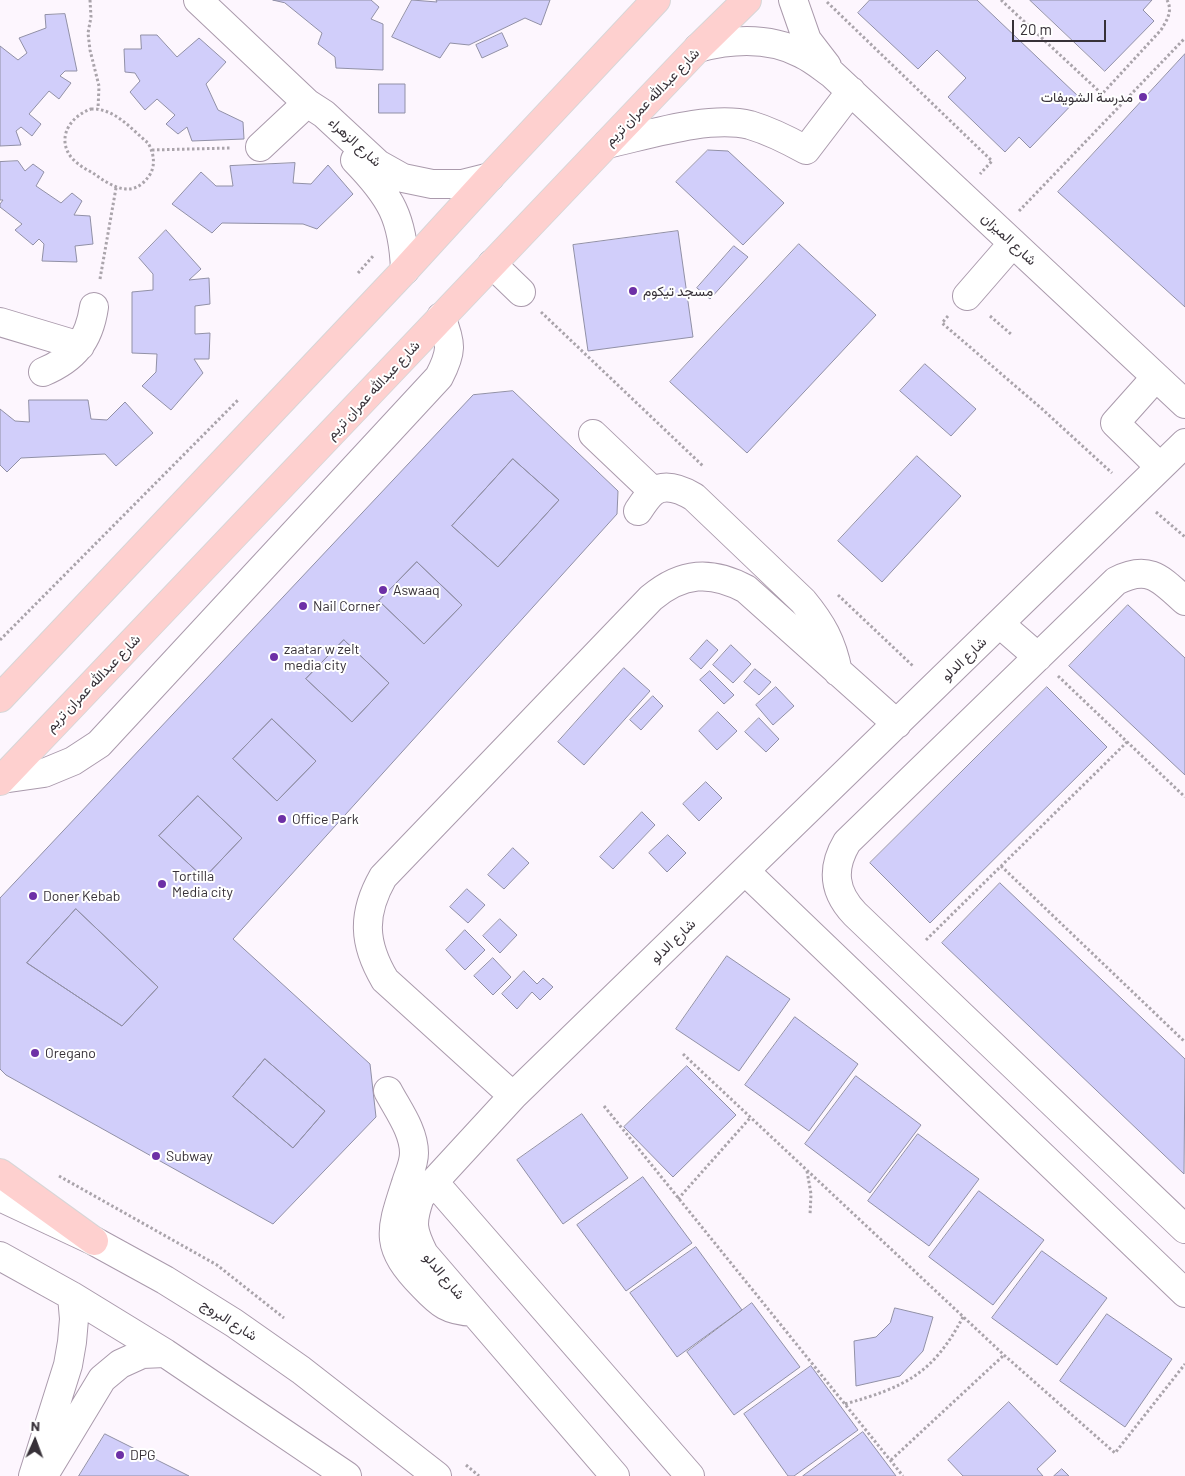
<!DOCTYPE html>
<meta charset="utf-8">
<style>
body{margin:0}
#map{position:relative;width:1185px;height:1476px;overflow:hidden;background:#fdf6fe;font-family:Barlow,sans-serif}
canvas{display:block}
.north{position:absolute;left:10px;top:1416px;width:50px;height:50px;-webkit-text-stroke:4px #fff;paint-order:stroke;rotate:2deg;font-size:14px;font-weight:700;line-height:20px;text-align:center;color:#373138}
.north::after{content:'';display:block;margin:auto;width:18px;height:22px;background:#373138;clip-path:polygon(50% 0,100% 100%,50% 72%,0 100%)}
.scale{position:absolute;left:1012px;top:20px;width:94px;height:22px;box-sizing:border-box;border:2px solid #373138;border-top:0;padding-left:6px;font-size:15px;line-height:18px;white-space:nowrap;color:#373138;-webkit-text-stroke:4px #fff;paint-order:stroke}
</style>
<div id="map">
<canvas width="1185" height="1476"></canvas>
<div class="north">N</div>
<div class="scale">20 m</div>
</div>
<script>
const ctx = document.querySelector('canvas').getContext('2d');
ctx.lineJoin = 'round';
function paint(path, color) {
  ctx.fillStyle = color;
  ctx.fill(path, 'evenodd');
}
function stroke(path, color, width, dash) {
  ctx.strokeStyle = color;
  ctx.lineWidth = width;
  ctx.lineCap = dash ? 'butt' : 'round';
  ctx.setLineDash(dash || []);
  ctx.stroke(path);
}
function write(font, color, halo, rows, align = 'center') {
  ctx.font = font + ' Barlow,Vazirmatn,sans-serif';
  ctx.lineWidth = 4;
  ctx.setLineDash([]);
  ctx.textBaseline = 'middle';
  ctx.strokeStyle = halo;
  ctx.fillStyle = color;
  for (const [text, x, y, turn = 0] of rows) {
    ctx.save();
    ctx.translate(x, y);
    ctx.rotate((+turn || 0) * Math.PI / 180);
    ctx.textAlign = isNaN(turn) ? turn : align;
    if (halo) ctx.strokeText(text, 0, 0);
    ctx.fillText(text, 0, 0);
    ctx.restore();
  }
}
const building = new Path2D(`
 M273,0H371L379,7L371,19L383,24V70L336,68L335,57L318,44L322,33L285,3Z
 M412,0L437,2L436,0H550L541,25L525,18L469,45L450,43L440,58L392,37Z
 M870,0H977L1079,97L1030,148L1019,137L1005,152L948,97L966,78L937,50L918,69L858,13Z
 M1030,0H1152L1143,10L1154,21L1105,71Z
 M65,14L77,71H65L60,76L71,83L59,99L49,91L29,114L41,124L32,136L21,127L16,131L21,145L0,146V46L18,60L27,53L19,38L46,28L45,15Z
 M502,33L508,46L482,58L476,45Z
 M141,35H157L177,57L199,38L226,62L206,84L218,110L243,122L244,139L192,141L187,127L178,134L166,124L175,115L157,99L145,110L130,92L140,81L135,73L125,72L124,49H141Z
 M1185,54V307L1058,192Z
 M379,84H405V113H379Z
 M708,150L728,151L784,203L743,245L676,182Z
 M18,161L25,171L33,164L44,172L36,186L61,203L72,193L82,201L74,215L90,216L93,244L75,246L77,262L42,261L44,244L39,239L33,245L15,230L22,224L0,207V204L3,200H0V162Z
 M295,163L293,183L311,184L328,165L353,194L317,229L303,224L222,223L212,233L172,204L201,172L216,186H233L230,166Z
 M166,230L201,269L189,280L209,278L210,304L195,306V334L210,333L209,359H194L203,373L171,410L142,386L156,372L157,354L132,353V292L153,290V274L139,258Z
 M678,231L693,337L588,351L573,245Z
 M799,244L876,315L747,453L670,382Z
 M734,246L748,257L710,299L697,288Z
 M925,364L976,409L951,436L900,391Z
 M513,391L618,491L617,514L233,939L370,1064L376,1117L273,1224L6,1075L0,1069V898L473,395ZM513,459L559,500L498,567L452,526ZM417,562L462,605L424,644L379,601ZM344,640L389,683L352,722L306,679ZM272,719L316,761L277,801L233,759ZM198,796L242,838L204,878L159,836ZM76,909L158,987L122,1026L27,963ZM265,1059L325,1111L293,1148L233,1097Z
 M29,400H88L91,419L107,420L125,402L153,433L116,466L105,454L21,458L7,472L0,465V409L15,421L29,422Z
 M917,456L961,496L882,582L838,541Z
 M513,459L559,500L498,567L452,526Z
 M417,562L462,605L424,644L379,601Z
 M1128,605L1185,658V775L1069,666Z
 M344,640L389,683L352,722L306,679Z
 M707,640L718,650L701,669L690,659Z
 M731,645L751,664L733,683L713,665Z
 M624,668L650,691L584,765L558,742Z
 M755,669L771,682L759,695L744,682Z
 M710,671L734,695L724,704L700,680Z
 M776,687L794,706L773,725L756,705Z
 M1047,687L1107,747L930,923L870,863Z
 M653,696L663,706L641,730L630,720Z
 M718,712L737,731L717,750L699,731Z
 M759,718L779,739L766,752L745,732Z
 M272,719L316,761L277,801L233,759Z
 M706,782L722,798L699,821L683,804Z
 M198,796L242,838L204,878L159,836Z
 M642,812L655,825L613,869L600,857Z
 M668,835L686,853L667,872L649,853Z
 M513,848L529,863L504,889L488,875Z
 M1000,883L1185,1059L1184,1174L942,943Z
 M467,889L485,905L468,923L450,907Z
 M76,909L158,987L122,1026L27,963Z
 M500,919L517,935L500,953L483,936Z
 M465,930L485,950L465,970L446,950Z
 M727,956L790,999L739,1071L676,1029Z
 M493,958L511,977L493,995L474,976Z
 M524,971L537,984L543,978L553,987L540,1000L532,992L517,1009L502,994Z
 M795,1017L858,1064L809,1131L745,1085Z
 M265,1059L325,1111L293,1148L233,1097Z
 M687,1066L736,1115L673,1177L624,1127Z
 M856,1076L921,1125L870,1193L805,1144Z
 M582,1114L628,1178L563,1224L517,1160Z
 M918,1134L979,1179L929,1246L868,1201Z
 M643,1177L692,1243L626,1291L577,1225Z
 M979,1191L1044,1240L993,1305L929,1257Z
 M696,1247L742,1310L677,1357L630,1293Z
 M1042,1251L1107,1298L1057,1365L992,1318Z
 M752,1303L800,1367L734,1415L687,1352Z
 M895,1308L933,1317L923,1351L900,1376L856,1386L854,1341L876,1337L890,1323Z
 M1107,1314L1172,1359L1125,1427L1060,1381Z
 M811,1366L858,1430L794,1476H788L744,1414Z
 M1009,1402L1056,1451L1037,1469L1043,1476H963L948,1460Z
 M863,1432L896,1476H803Z
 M105,1434L189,1476H79Z
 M1062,1469L1069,1476H1054Z`);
const path = new Path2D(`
 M90,0L91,17L88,33L90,50L99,86L98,109
 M1001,0L1102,94L1161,30C1167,20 1173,11 1167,0
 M827,2L992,161L980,174
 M91,109C115,108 131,129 148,143C154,153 156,166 149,176C132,200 111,186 93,173C85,169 77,164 71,157C56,137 71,116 91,109Z
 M152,150L231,148
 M1019,211L1185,38
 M358,273L374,255
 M100,279L116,188
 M541,312L703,466
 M948,316L942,323L1041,408L1112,473
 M990,316L1012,335
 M1156,512L1185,537
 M838,595L913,666
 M0,640L239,399
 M1058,676L1185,797
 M1001,866L1185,1042
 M926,940L1127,742
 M683,1054L1004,1355L1115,1453L1185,1364
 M604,1106L903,1476
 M807,1171L811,1194L810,1215
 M59,1176L217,1265L284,1318
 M678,1199L750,1118
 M845,1404C905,1387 933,1374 963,1317
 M891,1460L1004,1355
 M466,1465L479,1476`);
const minor = new Path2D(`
 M198,0L307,103L324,114L378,164L403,178L432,184H462L490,177
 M793,0L807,40L827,66
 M698,48C732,39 770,37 802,54C813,59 822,67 832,74L1185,404
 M607,144C648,135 709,115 750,125C770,131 788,140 806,150L851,91
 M260,147L307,103
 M355,160C391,197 403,218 405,270
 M492,264L521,292
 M967,296L1013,243
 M0,322L80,346
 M43,372C74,359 89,341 94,307
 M1156,377L1115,423L1160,467
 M593,434L653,491
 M638,511C642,505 647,497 653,492C665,483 682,490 694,497L803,601C822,624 832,642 838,672
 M1185,601C1161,579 1149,564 1116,581L847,842C831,869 834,892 855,914L1185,1229
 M1000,624L1038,657
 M2,779L44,773L73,761L99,744L439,377C452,352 452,344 441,317
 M745,871L1185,1293
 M388,1091C398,1110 414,1131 414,1153C414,1164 409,1173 406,1183C390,1232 384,1246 423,1286C440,1304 448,1311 474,1312
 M513,1096L385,980C363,943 362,914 383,877L651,598C682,572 711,570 746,589L897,724
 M434,1182L690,1476
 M0,1197L94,1241L165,1280L234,1323L301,1370L437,1476
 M0,1256L72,1296L165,1353L347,1476
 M44,1475L102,1379L120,1364L142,1354L165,1353
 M33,1476L68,1365L72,1342L74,1319L72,1296
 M615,1476L424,1254C412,1230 411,1223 420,1197L513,1096L1185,443`);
const major = new Path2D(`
 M0,698L405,270L490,177L656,0
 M0,781L698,48L747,0
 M0,1173L94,1241`);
const markers = [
 [1143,97,5,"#6d30a6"],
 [633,291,5,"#6d30a6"],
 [383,590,5,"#6d30a6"],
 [303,606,5,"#6d30a6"],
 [274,657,5,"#6d30a6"],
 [282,819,5,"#6d30a6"],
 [162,884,5,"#6d30a6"],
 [33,896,5,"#6d30a6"],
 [35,1053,5,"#6d30a6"],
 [156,1156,5,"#6d30a6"],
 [120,1455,5,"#6d30a6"]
];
const streetNames = [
 ["شارع عبدالله عمران تريم",652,97,-46],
 ["شارع الزهراء",355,142,42],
 ["شارع الميزان",1009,239,43],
 ["شارع عبدالله عمران تريم",373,390,-47],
 ["شارع الدلو",964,659,-44],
 ["شارع عبدالله عمران تريم",93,683,-46],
 ["شارع الدلو",673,941,-44],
 ["شارع الدلو",444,1276,50],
 ["شارع البروج",229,1320,33]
];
const poiNames = [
 ["مدرسة الشويفات",1133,97,"right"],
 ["مسجد تيكوم",643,291],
 ["Aswaaq",393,590],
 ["Nail Corner",313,606],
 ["zaatar w zelt",284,649],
 ["media city",284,665],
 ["Office Park",292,819],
 ["Tortilla",172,876],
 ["Media city",172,892],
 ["Doner Kebab",43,896],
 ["Oregano",45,1053],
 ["Subway",166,1156],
 ["DPG",130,1455]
];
paint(building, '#d1cefa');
stroke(building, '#9190a6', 1);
stroke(minor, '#aa9aac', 30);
stroke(major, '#d7d6d7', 30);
stroke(path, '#aaa4ab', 3, [2.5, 2.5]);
stroke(minor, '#fff', 28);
stroke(major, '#fed0cf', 28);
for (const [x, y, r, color] of markers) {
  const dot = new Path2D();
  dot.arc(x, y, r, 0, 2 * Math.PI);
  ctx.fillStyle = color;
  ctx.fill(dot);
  stroke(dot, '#fff', 2);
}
write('14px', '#373138', '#fff', streetNames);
write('14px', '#373138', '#fff', poiNames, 'left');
</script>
